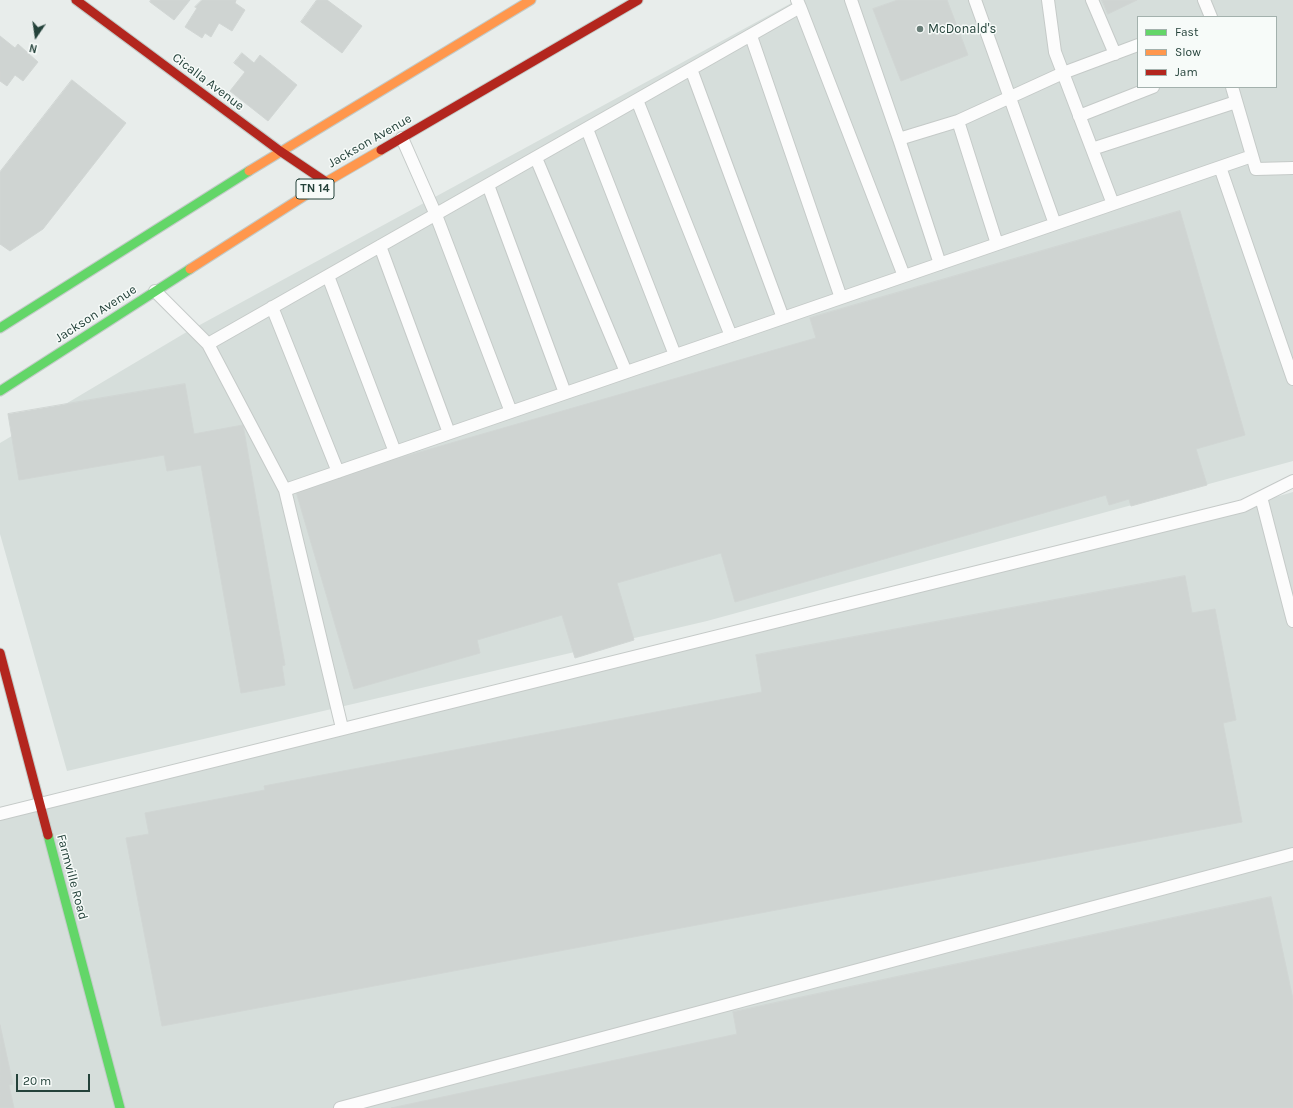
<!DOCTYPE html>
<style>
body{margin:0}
#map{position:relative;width:1293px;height:1108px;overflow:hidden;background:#e8edeb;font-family:Karla,sans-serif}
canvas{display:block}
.legend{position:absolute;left:1137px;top:16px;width:140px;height:72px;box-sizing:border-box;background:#f7fbf9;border:1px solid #a3b1ad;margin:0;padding:5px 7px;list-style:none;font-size:12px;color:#24423a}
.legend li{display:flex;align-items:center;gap:8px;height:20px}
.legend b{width:20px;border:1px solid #a3b1ad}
.north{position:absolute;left:16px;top:16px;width:40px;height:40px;-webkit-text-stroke:3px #f7fbf9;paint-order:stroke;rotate:193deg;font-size:11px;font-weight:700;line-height:16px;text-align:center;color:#24423a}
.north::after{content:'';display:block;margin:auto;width:14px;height:18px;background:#24423a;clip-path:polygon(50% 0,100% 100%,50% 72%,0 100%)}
.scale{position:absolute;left:16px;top:1074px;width:74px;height:18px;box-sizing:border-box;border:2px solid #24423a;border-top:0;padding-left:5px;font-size:12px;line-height:14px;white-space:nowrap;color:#24423a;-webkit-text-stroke:3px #f7fbf9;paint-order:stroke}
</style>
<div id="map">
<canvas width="1293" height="1108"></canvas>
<ul class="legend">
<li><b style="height:5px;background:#63d668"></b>Fast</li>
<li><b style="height:5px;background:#ff974d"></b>Slow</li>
<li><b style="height:5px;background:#b3261e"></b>Jam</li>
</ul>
<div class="north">N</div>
<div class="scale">20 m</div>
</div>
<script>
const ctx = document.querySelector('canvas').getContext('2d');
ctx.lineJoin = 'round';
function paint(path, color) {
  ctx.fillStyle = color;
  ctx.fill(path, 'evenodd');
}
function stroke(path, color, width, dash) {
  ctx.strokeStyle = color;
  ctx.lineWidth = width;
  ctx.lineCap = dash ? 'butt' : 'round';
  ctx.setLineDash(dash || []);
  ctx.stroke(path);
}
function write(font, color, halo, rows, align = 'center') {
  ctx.font = font + ' Karla,sans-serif';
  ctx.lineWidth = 3;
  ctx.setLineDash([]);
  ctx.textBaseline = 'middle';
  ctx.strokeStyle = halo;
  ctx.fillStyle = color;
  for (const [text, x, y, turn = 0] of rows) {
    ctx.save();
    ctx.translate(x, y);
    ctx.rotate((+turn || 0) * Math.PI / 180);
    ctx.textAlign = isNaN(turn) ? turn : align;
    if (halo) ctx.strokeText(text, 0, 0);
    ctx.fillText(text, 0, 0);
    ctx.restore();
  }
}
const built = new Path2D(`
 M797,0H1293V461L707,621L67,771L0,534V443L185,333ZM1138,17H1276V87H1138Z
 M1293,492V1108H0V808L1067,556Z`);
const building = new Path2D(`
 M151,0H190L174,20L150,2Z
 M202,0H236L235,3L245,10L232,31L219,23L211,37L205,33L202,38L185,27L197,8L195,7Z
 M317,0H327L362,26L342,53L301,22Z
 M898,0H947L968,55L901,81L873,9Z
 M1102,0H1137L1108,14Z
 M0,36L15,48L18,44L38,62L23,81L15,75L7,86L0,81Z
 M242,53L254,63L260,55L297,85L268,121L230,91L245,72L234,63Z
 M72,80L126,123L43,229L10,251L0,244V172Z
 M1180,211L1245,435L1196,449L1207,485L1131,506L1129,499L1109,505L1106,495L735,602L721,553L617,583L634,640L575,658L562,615L477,640L480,653L354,689L295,488L816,338L810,318Z
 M185,384L194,434L243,425L285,665L282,666L285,685L241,693L201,465L167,471L164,455L19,480L8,414Z
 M1185,576L1192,613L1215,609L1236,720L1223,723L1242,822L162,1026L126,838L149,834L145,813L265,790L264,786L762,692L756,655Z
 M1271,897L1293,999V1108H391L737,1034L733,1012Z
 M0,1025L13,1084L9,1085L14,1108H0Z`);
const lane = new Path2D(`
 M851,0L899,139L958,121L1063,73L1138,45
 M975,0L1055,224
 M1048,0L1055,52L1113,204
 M1092,0L1115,54
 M1204,0L1211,17
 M800,7L904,276
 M751,36L841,298
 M691,69L783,318
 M1232,87L1256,169L1293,168
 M637,100L731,336
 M1079,116L1153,87
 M958,121L997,244
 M587,129L675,355
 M402,138L436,215L511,412
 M899,139L940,264
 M1092,149L1236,102
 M536,158L626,372
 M1220,167L1293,379
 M488,185L565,393
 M380,246L449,433
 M328,276L395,452
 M155,291L208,344L800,7L797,0
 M272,307L338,472
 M208,344L285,490
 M1261,497L1293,621
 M342,728L285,490L1252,156
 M0,814L1243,506L1293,481
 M340,1108L1293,854`);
const fast = new Path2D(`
 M0,328L249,171
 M0,391L190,269
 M48,835L120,1108`);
const slow = new Path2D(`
 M249,171L531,0
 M190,269L326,182L381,150`);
const jam = new Path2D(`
 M76,0L280,151L326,182
 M381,150L638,0
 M0,653L48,835`);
const markers = [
 [920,29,4,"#697e78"]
];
const shields = [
 [315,189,38]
];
const shieldNames = [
 ["TN 14",315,189]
];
const poiNames = [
 ["McDonald's",928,29]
];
const streetNames = [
 ["Cicalla Avenue",208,82,37],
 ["Jackson Avenue",370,141,-30],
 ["Jackson Avenue",96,314,-33],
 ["Farmville Road",72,877,75]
];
paint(built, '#d6dedb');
paint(building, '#cfd4d2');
stroke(building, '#d1d6d4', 1);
stroke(lane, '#c5cac8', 14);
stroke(fast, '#c3cbc8', 11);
stroke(slow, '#c3cbc8', 11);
stroke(jam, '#c3cbc8', 11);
stroke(lane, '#fcfcfc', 12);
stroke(fast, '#63d668', 9);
stroke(slow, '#ff974d', 9);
stroke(jam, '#b3261e', 9);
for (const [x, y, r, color] of markers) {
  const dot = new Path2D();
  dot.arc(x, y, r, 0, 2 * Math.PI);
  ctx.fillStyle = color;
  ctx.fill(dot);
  stroke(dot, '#f7fbf9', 1.5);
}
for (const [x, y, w] of shields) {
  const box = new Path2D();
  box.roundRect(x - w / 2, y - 10, w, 20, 3);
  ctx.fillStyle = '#f7fbf9';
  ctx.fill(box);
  stroke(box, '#24423a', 1);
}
write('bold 12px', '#24423a', null, shieldNames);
write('13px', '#24423a', '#f7fbf9', poiNames, 'left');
write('13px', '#24423a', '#f7fbf9', streetNames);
</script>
